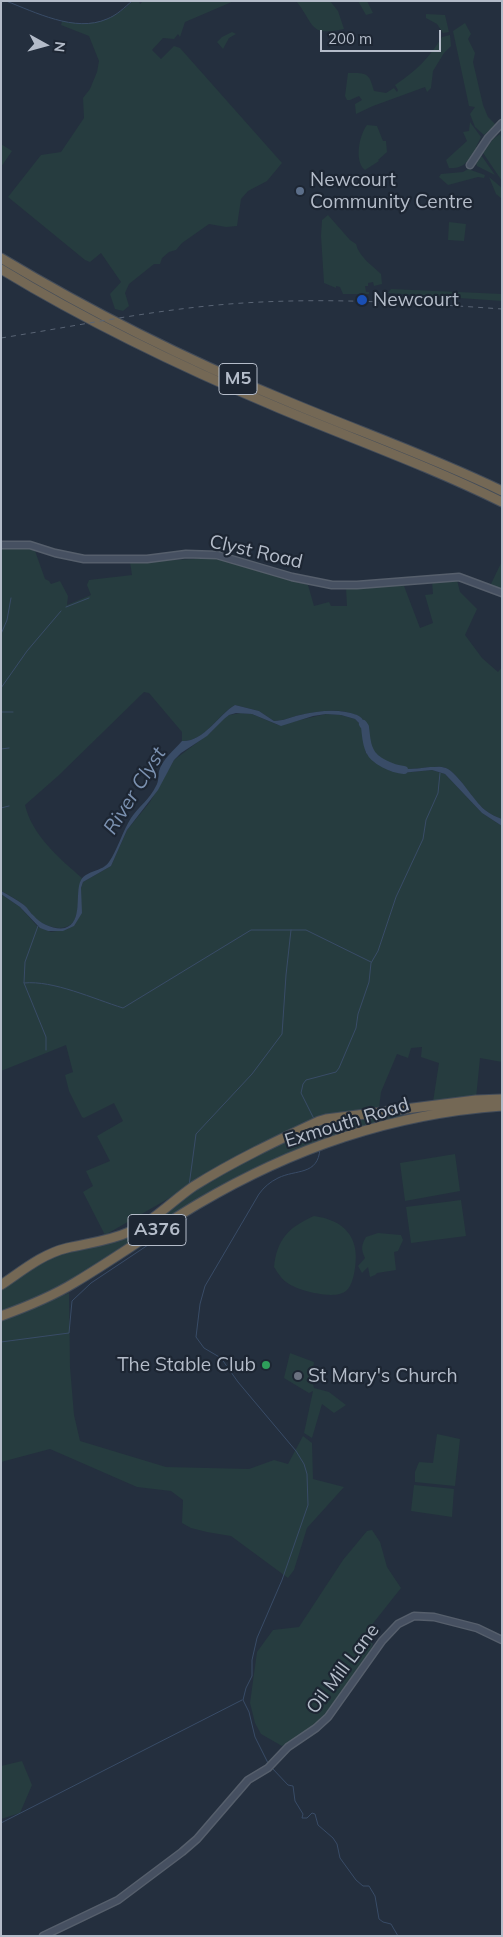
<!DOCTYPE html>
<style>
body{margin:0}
#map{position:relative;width:503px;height:1937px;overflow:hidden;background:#242f3e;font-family:Mulish,sans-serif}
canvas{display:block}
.frame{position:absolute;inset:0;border:2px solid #b4bcc9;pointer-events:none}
.north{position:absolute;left:20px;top:20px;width:50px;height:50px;-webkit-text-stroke:4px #1d2633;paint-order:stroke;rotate:97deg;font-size:14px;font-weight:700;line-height:20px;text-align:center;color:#b4bcc9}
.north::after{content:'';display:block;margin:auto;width:18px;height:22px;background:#b4bcc9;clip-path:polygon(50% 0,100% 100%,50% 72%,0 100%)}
.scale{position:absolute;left:320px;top:30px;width:121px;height:22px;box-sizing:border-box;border:2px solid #b4bcc9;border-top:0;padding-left:6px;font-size:15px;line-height:18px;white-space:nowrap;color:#b4bcc9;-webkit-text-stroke:4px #1d2633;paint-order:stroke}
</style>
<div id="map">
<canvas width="503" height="1937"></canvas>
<div class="frame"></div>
<div class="north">N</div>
<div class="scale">200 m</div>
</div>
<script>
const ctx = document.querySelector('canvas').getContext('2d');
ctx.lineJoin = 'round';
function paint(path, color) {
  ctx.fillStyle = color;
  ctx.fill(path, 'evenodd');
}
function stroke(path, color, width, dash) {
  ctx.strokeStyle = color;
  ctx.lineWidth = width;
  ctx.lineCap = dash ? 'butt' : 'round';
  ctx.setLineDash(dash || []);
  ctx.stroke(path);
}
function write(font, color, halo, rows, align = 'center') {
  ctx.font = font + ' Mulish,sans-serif';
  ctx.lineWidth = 4.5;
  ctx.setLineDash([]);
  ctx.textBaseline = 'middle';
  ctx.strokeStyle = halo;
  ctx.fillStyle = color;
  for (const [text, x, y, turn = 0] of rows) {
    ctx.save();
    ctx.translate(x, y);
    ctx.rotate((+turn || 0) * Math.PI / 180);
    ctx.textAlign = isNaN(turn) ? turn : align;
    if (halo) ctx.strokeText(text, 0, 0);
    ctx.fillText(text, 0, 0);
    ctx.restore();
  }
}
const green = new Path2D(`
 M133,1H139L140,4L143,1H234L185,22L180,37L178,34L174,39L163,38L152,50L161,59L174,46L180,48L282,163L267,181L248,191L241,199L237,226L226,227L209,224L182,243L176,250L169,252L162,258L160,264H154L129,284L125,293L129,306L123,311L115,309L110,294L121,282L101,253L90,262L85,260L8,197L41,155L61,152L84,118L83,98L90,89L97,72L99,61L89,36L61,25L62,21C91,27 111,22 133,1Z
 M296,1H330L338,11L344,29C308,37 315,24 296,1Z
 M358,1H367L373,13L366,15Z
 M426,14L445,15L449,32L443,33L437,24L426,18Z
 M465,23L471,34L468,39L475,53L473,62L483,105L488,117L496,125L484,135L475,127L470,114L475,107L469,106L453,31Z
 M232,32L236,34L229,38L223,49L217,42L222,37Z
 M450,35L451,46L444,53L433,71L431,88L427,92L425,87L373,106L356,114L355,104L362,100L359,96L350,100H347L345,96L348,73C368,73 369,73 374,91L386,93L394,88L397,92L398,90L395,85C416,71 429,58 442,37Z
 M470,122L481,137L476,147L477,148C469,160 465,169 449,168L446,160L467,141L463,132L469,131Z
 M367,125L377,126L383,141H386L387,152L378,160L379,161L365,170C354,162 359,135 367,125Z
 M500,134L502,140V181L483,153L493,139Z
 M1,144L12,151L1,167Z
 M479,155H481L495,175L477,166L475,161Z
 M468,169L485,175L484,178L478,177L448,185L439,177L441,174L463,172Z
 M489,177L502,188V199L496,194Z
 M328,215L350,240L356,244C359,257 373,266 381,274L382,284L374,286L373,282L368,283V286H365L366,292H369V294H343L340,287L336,286V288L324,283L321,236L322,220Z
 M449,222L466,224L464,241L448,240Z
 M391,289L502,294V301L388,293Z
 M1,547L34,548L45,579L49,581L51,584L60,581L68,596L67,605L91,595L87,585L89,580L132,575L130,562L216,558L308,585L314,606L329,602L331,606H347L346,588L402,585L404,586L420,628L433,623L425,595L433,594L432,581L457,580L460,592L477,609L465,635L482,658L498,672L502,667V819C496,817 490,814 485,810C473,801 458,773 446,768C441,766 435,767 430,767C405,770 394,772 373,755C360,745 373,722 356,715C338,707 319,711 300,715C291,717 283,721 274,721L259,711L235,705C217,715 205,742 182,741V732L149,693L144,692L58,776L25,805C32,835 59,858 82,878C76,891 81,906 75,919C67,934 47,927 37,920C32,916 29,909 24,905C17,900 10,895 1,891Z
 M502,561V590L491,584Z
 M241,713L252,714L278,725L326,714L341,715L355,719L362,726L366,753L376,761L391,771L401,773L432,770L445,774L482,813L502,826V1062L480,1058L476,1098L433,1102L439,1063L421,1057L422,1047L411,1048L408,1058L397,1054L381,1092L379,1108L324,1116L192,1185L105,1235L83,1192L93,1186L86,1171L110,1161L97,1136L123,1121L114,1103L84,1118L82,1117L69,1091L65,1075L73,1072L66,1045L1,1071V894L20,907L38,927L51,932L68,929L81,911V888L83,882L111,866L127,830L150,802L174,760L211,732L223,719L229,715Z
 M479,1101L418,1115L271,1163L63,1286L1,1313V1286L30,1267L67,1251L103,1244L237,1163L326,1121Z
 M455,1154L460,1191L405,1201L400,1163Z
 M461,1200L466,1236L411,1243L406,1207Z
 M314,1216C344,1220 360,1237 355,1268C354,1275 352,1285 347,1290C337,1301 300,1291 289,1284C282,1280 278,1273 274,1267C277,1239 289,1227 314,1216Z
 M378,1233L401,1235L403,1240L398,1251L394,1252L396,1270L377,1273L375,1275L370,1277L368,1267L362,1273L358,1266L365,1258C361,1249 361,1246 366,1237Z
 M69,1293L70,1367L74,1415L80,1441L166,1467L249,1469L274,1460L288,1464L303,1436L312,1443L313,1479L344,1487L307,1528L294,1570L288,1578L231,1536L207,1532L191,1528L182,1523L183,1500L171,1491L137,1487L50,1449L1,1462V1320Z
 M290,1353L314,1362L312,1375L309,1381L313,1384L314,1388L329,1392L346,1405L334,1413L322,1404L312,1438L304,1433L313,1391L309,1393L284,1378Z
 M437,1434L460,1439L455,1486L415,1482V1472L419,1462L433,1463Z
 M414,1485L454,1489L452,1517L411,1511Z
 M372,1530L380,1542L387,1567L401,1588L363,1636L373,1644L367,1659L321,1719L299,1736L282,1746L261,1734L255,1723L250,1703L257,1652L273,1630L299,1627L343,1560L367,1531Z
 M22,1761L32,1785L20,1813L1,1819V1766Z`);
const water = new Path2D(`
 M235,705L259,711L274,721C283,721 291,717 300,715C319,711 338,708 357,715C373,722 360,745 373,755C394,772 405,770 430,767C436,767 440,766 446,768C459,774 473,800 485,810C490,814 496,817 502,819V826L482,813L445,774L432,770L401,773L391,771L376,761L366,753L362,726L355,719L341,715L326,714L313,716L281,726L252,714L236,713L229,715L224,719L207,736L181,753L174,760L158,790L127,830L111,866L83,882L81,888L82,913L74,926L63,931H48L40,928L20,907L1,894V891C9,895 17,900 24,905C28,908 30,913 34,916C40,924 55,930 65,928C84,922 74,893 81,880C87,870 102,872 109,862C118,849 122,832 131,818C139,806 150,799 156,786C159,781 158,776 159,771C162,760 174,750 182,741C204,742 218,715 235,705Z`);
const stream = new Path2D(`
 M6,1C35,12 75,33 107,19C117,15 124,8 132,1
 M66,607L89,598
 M1,634L7,620L11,598
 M1,688L27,651L61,611
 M1,712H13
 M1,749L9,748
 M1,808L9,806
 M38,926L25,962L24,983C53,980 94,999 123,1008L251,930H306L371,962
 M24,983L46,1037V1050
 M314,1119L301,1093L303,1084L306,1080L336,1072L339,1068L356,1028L358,1014L369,982L371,963L378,951L396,897L423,839L426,820L438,793L440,773
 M317,1127L320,1136V1142
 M189,1186L196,1134L252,1074L282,1034L286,975L291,930
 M1,1342L69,1333L72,1301L91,1283L187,1219
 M268,1763L255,1737L249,1712L243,1700L246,1688L252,1676V1660L257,1638L282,1580L308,1505L307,1474L304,1464L296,1451L238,1382L221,1358L204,1348L196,1337L200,1304L205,1286L259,1194C264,1187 270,1182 278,1178C296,1169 318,1176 320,1149
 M272,1768L288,1785L293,1786L295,1801L303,1814L302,1818H307L312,1813L315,1814L318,1825L333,1838L337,1844L340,1858L356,1880L363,1886H369L375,1896L379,1919L383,1922L391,1924L398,1936
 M1,1823L242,1700`);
const river = new Path2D(`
 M363,724L365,727C366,734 366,744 370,751C374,761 393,769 404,770`);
const secondary = new Path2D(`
 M470,165L488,138L502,123
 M1,545H30L55,553L84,559H147L186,554L217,555L292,577L332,585H357L459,577L502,593
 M43,1936L118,1900L182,1852L197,1839L248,1780L268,1768L288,1747L316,1728L328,1717L382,1641L398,1624L414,1616L434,1617L477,1628L502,1640`);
const highway = new Path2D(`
 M1,258C91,312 185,359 282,399C355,430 430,456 502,491
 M1,269C90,323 184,368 279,408C353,439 429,466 502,502
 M1,1285C22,1271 42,1254 67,1248C88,1243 109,1241 129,1232C154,1221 172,1201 194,1186C234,1161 276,1141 319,1121L326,1119L476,1100L502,1099
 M1,1316C26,1307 51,1297 74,1283C116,1258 156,1229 198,1204C293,1148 391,1114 502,1106`);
const rail = new Path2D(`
 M1,338C70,327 138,313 207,306C305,296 403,302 502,309`);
const markers = [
 [300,191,5,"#5c6f8a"],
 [362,300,6,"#1a4fb4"],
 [266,1365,5,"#2e9e5b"],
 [298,1376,5,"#6b7280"]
];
const shields = [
 [238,379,38],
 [157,1230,58]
];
const shieldNames = [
 ["M5",238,379],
 ["A376",157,1230]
];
const poiNames = [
 ["Newcourt",310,180],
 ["Community Centre",310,202],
 ["Newcourt",373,300],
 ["The Stable Club",256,1365,"right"],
 ["St Mary's Church",308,1376]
];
const streetNames = [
 ["Clyst Road",256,552,13],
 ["Exmouth Road",347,1123,-17],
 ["Oil Mill Lane",343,1669,-53]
];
const waterNames = [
 ["River Clyst",135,791,-58]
];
paint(green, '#263c3f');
paint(water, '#394c67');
stroke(stream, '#394c67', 1);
stroke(river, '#394c67', 8);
stroke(secondary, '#565f6c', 9);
stroke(highway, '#434c59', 11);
stroke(secondary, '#465061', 6);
stroke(highway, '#746855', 9);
stroke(rail, '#5a6575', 1, [5, 5]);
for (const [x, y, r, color] of markers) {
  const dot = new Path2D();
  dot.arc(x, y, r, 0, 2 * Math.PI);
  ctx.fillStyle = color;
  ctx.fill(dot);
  stroke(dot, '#1d2633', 2);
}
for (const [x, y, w] of shields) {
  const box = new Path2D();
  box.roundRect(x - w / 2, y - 15.5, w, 31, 4);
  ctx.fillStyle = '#1d2633';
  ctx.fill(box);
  stroke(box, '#b4bcc9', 1);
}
write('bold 18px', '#b4bcc9', null, shieldNames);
write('19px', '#b4bcc9', '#1d2633', poiNames, 'left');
write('19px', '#b4bcc9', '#1d2633', streetNames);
write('italic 20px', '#7c92b1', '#1d2633', waterNames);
</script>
